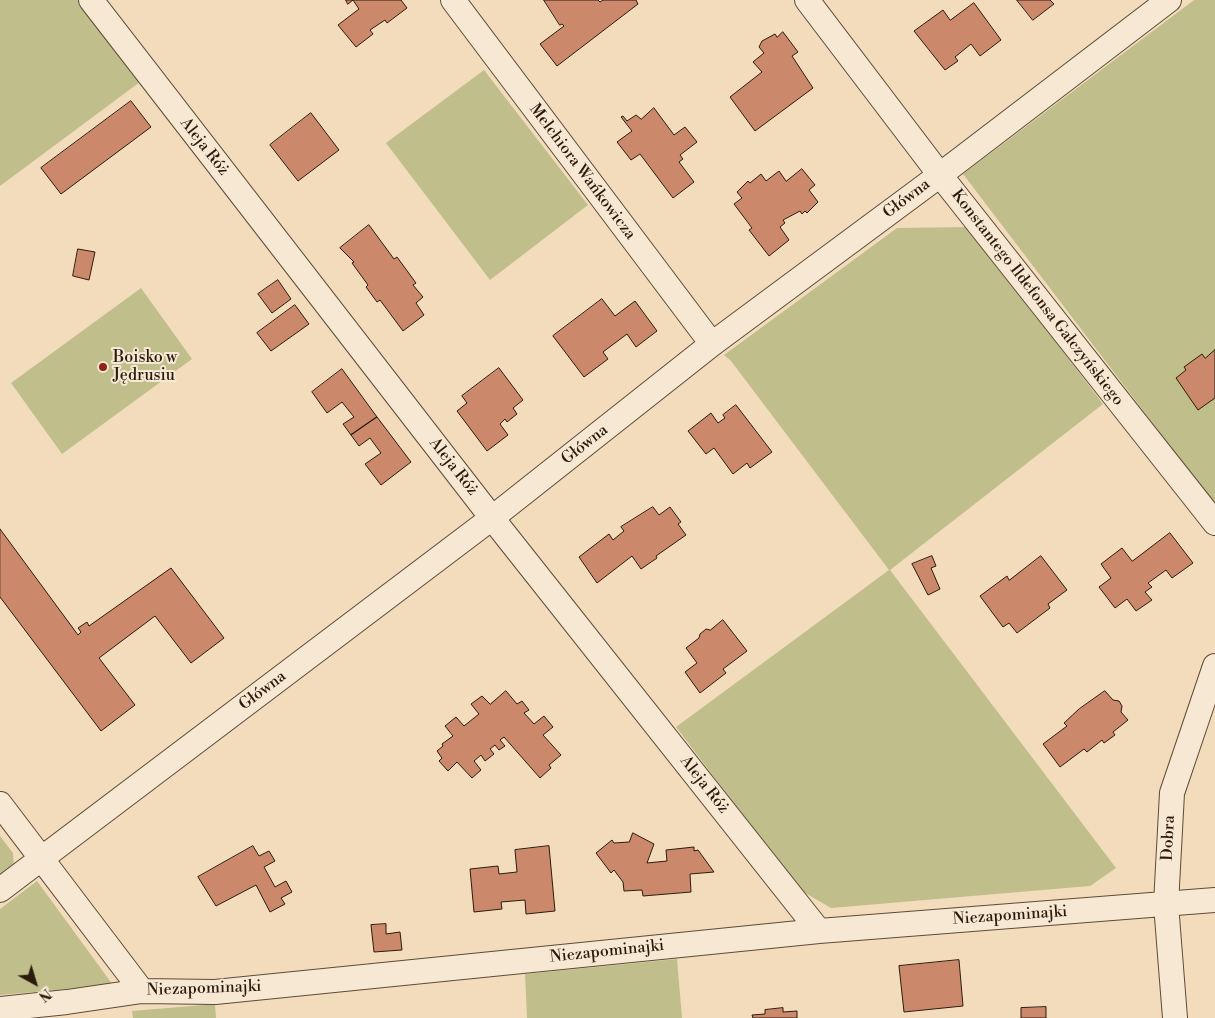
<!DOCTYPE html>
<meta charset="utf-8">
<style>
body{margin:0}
#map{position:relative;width:1215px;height:1018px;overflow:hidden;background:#f2dcbc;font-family:"Libre Bodoni",serif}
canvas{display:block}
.north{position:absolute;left:10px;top:958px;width:50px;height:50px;-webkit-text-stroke:4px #f7e8d3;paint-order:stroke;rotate:141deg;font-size:14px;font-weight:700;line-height:20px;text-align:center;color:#2b1b0d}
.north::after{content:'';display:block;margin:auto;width:18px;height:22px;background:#2b1b0d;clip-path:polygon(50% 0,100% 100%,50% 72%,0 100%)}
</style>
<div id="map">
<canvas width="1215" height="1018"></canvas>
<div class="north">N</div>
</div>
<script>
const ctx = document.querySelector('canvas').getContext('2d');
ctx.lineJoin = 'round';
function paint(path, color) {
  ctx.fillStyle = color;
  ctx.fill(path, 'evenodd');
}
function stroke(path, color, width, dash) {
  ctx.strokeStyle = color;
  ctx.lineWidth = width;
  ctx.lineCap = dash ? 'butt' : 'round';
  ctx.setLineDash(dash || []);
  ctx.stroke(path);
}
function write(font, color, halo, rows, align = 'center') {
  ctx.font = font + ' "Libre Bodoni",serif';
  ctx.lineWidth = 4;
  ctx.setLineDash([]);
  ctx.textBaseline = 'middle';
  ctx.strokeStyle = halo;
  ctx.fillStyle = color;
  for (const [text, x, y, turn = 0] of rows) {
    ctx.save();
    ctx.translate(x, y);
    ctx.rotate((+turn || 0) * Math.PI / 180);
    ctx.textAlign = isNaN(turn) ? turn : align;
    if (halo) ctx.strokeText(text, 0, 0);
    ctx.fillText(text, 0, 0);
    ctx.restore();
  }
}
const green = new Path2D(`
 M0,0H79L140,82L0,186Z
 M1194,0H1215V505L963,174Z
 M484,70L588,205L490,280L386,143Z
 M969,227L1103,404L890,570L1116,868L1090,886L831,908L800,890L676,727L889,570L731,361L724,355L897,228Z
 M141,288L192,359L62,454L11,383Z
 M0,836L13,853L14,868L0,879Z
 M37,881L113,985L0,995V909Z
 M677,959L682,1018H527L525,974Z
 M215,1004L216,1018H133L132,1011Z`);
const building = new Path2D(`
 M346,0H401L407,8L387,23L385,20L370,30L373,34L356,47L338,25L359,9L353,0L348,4Z
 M544,0H598L600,2L603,0H636L638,4L557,66L540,44L564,26L562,24L560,25Z
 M1017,0H1050L1054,4L1033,20Z
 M974,3L1001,40L980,56L971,44L955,57L958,61L945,70L914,31L943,10L950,20Z
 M783,32L798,52L792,56L813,88L755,131L730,97L762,72L753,62L764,53L759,47L762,41L775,34L777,37Z
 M131,101L151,127L61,194L41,168Z
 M654,108L674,135L685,127L697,142L680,155L683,159L679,162L694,182L673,198L640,154L631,160L617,142L632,131L621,117L623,116L627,121L636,115L641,119Z
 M311,113L339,150L298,181L270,145Z
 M802,169L815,185L809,190L818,202L807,213L805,211L802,214L800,211L783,220L785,223L780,227L789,240L769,256L749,230L752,228L734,204L742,198L737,192L748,181L750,183L761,174L766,181L779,171L786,181Z
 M369,225L394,259L397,257L416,283L413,285L423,297L416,303L424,315L403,331L380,300L377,302L366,287L368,285L352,263L354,262L340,248Z
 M78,249L95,252L89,280L73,276Z
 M278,280L291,299L272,313L258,294Z
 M602,299L615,316L635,301L657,331L636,347L627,334L603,352L608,359L584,377L553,336Z
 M295,305L309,324L271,351L257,333Z
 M1215,350V398L1198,410L1176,378L1186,370L1184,367L1202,354L1205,358Z
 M499,368L523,400L513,408L517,414L507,422L505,419L500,424L508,435L487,451L457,411L467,403L462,396Z
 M342,369L377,417L351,435L343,424L354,417L342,402L327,413L312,392Z
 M736,405L772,452L750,468L747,463L733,474L714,448L706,454L688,431L711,413L718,423L725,418L723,415Z
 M377,417L411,462L381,485L365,464L381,453L370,438L359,446L351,435Z
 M653,507L659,515L670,507L681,522L678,524L686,535L656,556L657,558L641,569L632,556L597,583L579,557L609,534L613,540L624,531L621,527Z
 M0,529L78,635L81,632L78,628L87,622L89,626L171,568L224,638L191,663L155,616L99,658L135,705L101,731L0,597Z
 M1170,533L1193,563L1172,578L1166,570L1148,583L1152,587L1145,592L1152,600L1136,611L1127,599L1115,608L1099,587L1111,578L1101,564L1122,548L1132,561Z
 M932,556L936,566L931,568L940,589L928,595L912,564Z
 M1041,556L1067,590L1048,604L1050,608L1017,633L1009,623L1003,627L980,596L1007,576L1009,580Z
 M723,620L747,651L723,669L726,673L700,693L685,672L697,663L686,648L699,638L700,634L706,629L710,630Z
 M506,691L517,704L522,701L529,710L524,713L534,724L544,716L553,727L543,735L561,755L549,765L551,768L540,778L504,737L500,740L505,746L499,750L495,745L490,749L494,754L485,761L481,755L474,761L481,770L472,778L457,762L448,771L439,761L442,758L437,751L443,746L442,744L453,736L445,726L456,717L464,726L479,714L471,704L482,696L490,704Z
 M1105,691L1113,700L1119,701L1122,706L1121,712L1128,720L1113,732L1115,735L1104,743L1102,740L1087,752L1084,749L1060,767L1043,744L1067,726L1064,723L1079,709Z
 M633,833L654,844L647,863L667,861L666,850L694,847V851L698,850L714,872L690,874L691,892L643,896L642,890L624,891L623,882L614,870L611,873L596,853L612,840L614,843L629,842Z
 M253,846L259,856L269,851L275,861L264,867L275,887L286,881L292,892L281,898L285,904L270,912L256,885L216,906L198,877Z
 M549,846L555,911L526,914L525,900L501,902L502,909L474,912L470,869L498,866L499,874L517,872L515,850Z
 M386,924V934L400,932L402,950L374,952L371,925Z
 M959,960L963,1006L904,1012L899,966Z
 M1046,1007V1018H1021V1008Z
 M783,1008V1012L797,1011V1018H753L752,1015L765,1014V1010Z`);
const minor = new Path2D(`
 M91,0L492,518L819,931
 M453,0L712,344
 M807,0L940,175L1215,523
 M0,804L142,991
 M0,890L492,518L712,344L940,175L1169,0
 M0,1009L67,1002L142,991L215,992L819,931L1215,900
 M1175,1018L1166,904L1172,793L1215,666`);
const markers = [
 [103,367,5,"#8f2418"]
];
const streetNames = [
 ["Aleja Róż",204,147,52],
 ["Melchiora Wańkowicza",582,172,53],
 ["Główna",907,199,-37],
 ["Konstantego Ildefonsa Gałczyńskiego",1037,298,52],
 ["Główna",585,445,-38],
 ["Aleja Róż",453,467,52],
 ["Główna",263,691,-37],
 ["Aleja Róż",704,785,52],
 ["Dobra",1169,838,-87],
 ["Niezapominajki",1010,916,-4],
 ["Niezapominajki",607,952,-6],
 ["Niezapominajki",204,989,-2]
];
const poiNames = [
 ["Boisko w",113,358],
 ["Jędrusiu",113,376]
];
paint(green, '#c0bf8c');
paint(building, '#cc886a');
stroke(building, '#2b1b0d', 1);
stroke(minor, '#5d4b39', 26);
stroke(minor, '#f7e8d3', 24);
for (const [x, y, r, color] of markers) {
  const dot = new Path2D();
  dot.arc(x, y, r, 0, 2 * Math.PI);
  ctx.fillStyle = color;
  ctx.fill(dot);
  stroke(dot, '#f7e8d3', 2);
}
write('16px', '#2b1b0d', '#f7e8d3', streetNames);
write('16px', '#2b1b0d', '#f7e8d3', poiNames, 'left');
</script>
